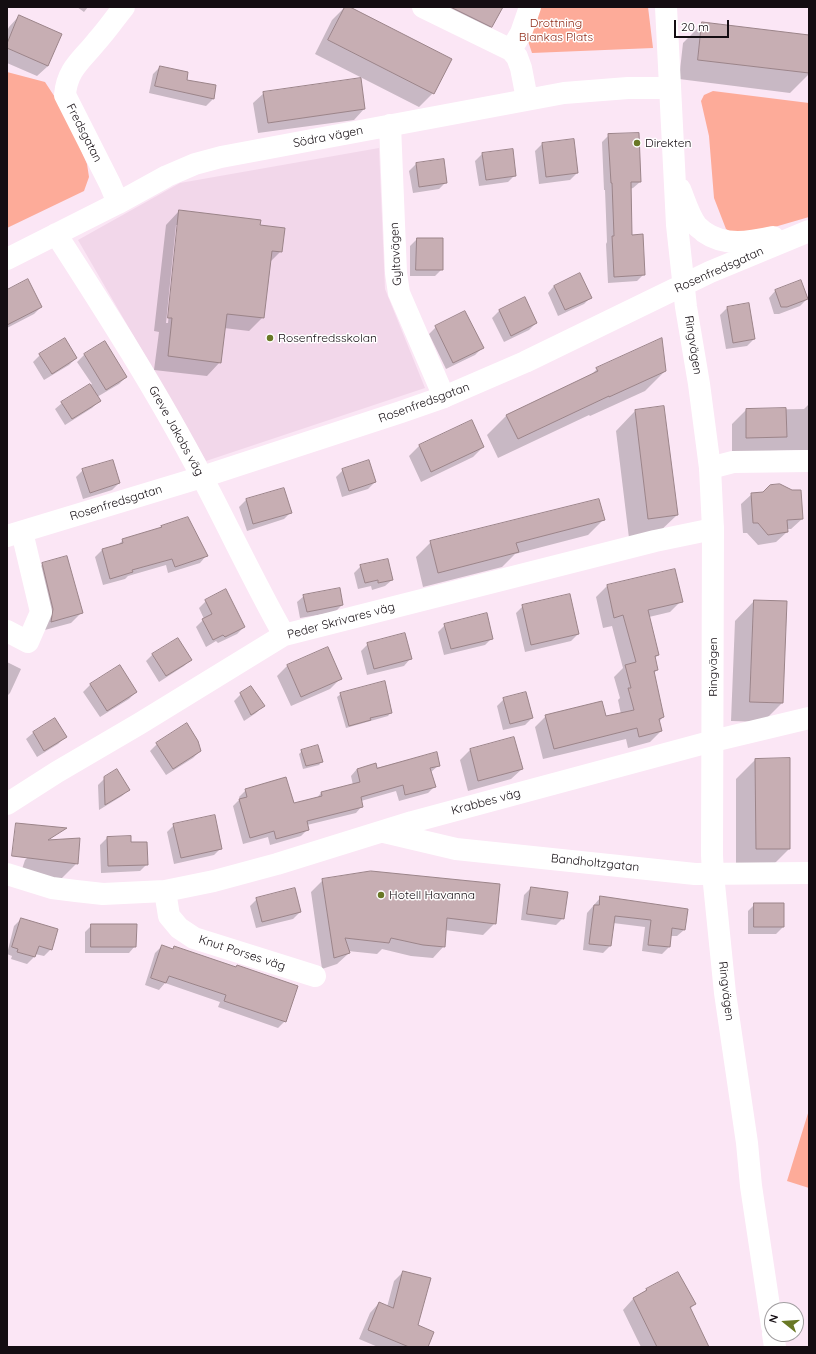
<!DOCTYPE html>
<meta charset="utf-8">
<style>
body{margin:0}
#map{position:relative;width:816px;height:1354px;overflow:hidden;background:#fbe6f5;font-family:Quicksand,sans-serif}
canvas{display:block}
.frame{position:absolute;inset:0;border:8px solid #140d12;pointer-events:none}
.north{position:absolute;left:764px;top:1302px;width:40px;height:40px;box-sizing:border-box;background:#fff;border:1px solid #a19ea0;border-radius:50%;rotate:287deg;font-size:11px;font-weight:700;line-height:16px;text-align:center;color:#140d12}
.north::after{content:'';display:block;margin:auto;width:14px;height:18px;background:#697825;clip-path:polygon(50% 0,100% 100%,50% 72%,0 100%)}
.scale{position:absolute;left:674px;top:20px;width:55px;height:18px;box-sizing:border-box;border:2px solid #140d12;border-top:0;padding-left:5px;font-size:12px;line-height:14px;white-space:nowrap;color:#140d12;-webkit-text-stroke:3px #fff;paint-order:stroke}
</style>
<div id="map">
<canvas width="816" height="1354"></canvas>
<div class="frame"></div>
<div class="north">N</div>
<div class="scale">20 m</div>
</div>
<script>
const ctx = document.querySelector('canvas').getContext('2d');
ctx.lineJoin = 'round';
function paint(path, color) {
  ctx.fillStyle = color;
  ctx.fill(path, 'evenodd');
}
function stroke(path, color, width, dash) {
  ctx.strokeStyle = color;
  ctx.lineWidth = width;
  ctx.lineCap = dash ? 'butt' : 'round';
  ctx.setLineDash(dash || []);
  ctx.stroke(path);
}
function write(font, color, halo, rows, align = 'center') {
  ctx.font = font + ' Quicksand,sans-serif';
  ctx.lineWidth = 3;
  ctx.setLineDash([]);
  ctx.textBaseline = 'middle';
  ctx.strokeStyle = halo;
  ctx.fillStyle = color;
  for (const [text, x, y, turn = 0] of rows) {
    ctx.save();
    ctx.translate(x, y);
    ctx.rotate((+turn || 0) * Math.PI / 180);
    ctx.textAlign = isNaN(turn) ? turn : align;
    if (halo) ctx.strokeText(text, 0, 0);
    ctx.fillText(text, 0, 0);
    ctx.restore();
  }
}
const built = new Path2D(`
 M379,148L385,289L425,388L206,461L78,240L180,183Z`);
const green = new Path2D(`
 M540,7H648L653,48L532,53L528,41Z
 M7,72L45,82L64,111L87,164L89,177L84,191L7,228Z
 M713,91L809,103V217L740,237L726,229L714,198L709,136L701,101L704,95Z
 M809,1110V1188L787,1181Z`);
const shadow = new Path2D(`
 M77,7H88L84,12Z
 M345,7H347L433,93L419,107L315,54L332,20Z
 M410,7H502L492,26L478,39Z
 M19,16L48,66L37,76L7,63V31L9,27Z
 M703,23L809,36V74L790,93L679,79L683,43Z
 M160,67L185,81L215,86L213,99L206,106L149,93L153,74Z
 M264,93L364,109L354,120L258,133L253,103Z
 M609,135L640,182L633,188L630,189L631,236L644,274L637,281L608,283L606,244L607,242L605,190H604L602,142Z
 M542,144L577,173L570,180L539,184L535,151Z
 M482,154L515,175L508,182L479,186L475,161Z
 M416,164L446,182L439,189L413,193L409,171Z
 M179,211L259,226L281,251L269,263L263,317L249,331L224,328L220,362L207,376L154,370L159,332L154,331L166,225ZM176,225H178L168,323H166Z
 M417,239L442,269L435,276H410V246Z
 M554,286L591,297L584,304L558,316L548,293Z
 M7,291L41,307L34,314L7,328Z
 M775,291L807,299L800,306L779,314H774L769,298Z
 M524,299L536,323L529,330L504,342L492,318L499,311Z
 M727,308L754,339L747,346L726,349L720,315Z
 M436,327L482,348L475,355L446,369L429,334Z
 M64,339L76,358L69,365L44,380L33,362L40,355Z
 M104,342L126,377L119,384L97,397L99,401L92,408L65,425L55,409L62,403L92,384L77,362L84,355Z
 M597,369L665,371L645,391L590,416L589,415L498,458L487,435L507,415L591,375Z
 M809,404V450L732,452V424L746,410L804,409Z
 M635,411L677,515L657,534L629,538L616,431Z
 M471,422L483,447L473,457L421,482L409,456L419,446Z
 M83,470L119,483L112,490L83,499L76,477Z
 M343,470L375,482L368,489L342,497L336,477Z
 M284,489L291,512L284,519L247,531L239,507L246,500Z
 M752,494L802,519L791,529H787V532L776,542L758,545L747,533H743L741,504Z
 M188,518L206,556L200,563L168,573L166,565L128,576L125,579L103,585L95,557L102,550L117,546L123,540L160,529L162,527Z
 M603,520L588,535L515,554L502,567L423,587L416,557L431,542Z
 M43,564L82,612L71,623L41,631L32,574Z
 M361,566L392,580L385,586L372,590L371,586L358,589L354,573Z
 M674,570L681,601L670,612L649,617L658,655L654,659L657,670L654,673L663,717L659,722L661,731L650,742L628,748L626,739L543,759L535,727L546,716L605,717L621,714L618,700L620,698L614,677L623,668L612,626L603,628L596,597L607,586Z
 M304,596L342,605L335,612L300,618L297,602Z
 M206,601L244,627L237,634L218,643L216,641L206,647L196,627L204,619L199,608Z
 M754,601L782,703L763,722L731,721L735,621Z
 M523,606L578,634L571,641L525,652L516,613Z
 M445,625L492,638L485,645L444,655L438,632Z
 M368,644L410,659L404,666L367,675L361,651Z
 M153,654L191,659L184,666L159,682L146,661Z
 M7,662L21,669L10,693L7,696Z
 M288,665L340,679L330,689L291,706L277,676Z
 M120,666L136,692L129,699L100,717L83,692L90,685Z
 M241,694L263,706L256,713L244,721L234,701Z
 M341,694L391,712L388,716L346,728L337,697Z
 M504,699L532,718L525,725L503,730L497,706Z
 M54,719L65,737L58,744L37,757L26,739L33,733Z
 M157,744L200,751L193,758L166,775L150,751Z
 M470,750L522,769L511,779L468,791L460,760Z
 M302,751L322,761L319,765L303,769L299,754Z
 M755,760L789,849L770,868L736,869V779Z
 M439,765L431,772L434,787L428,793L399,801L396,791L361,801L362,806L356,813L307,825L308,829L301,836L270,845L268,837L243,844L233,806L240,799L239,797L246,790L293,805L316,799L321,793L353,785L351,776L357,769Z
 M105,778L129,789L122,796L99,810L98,785Z
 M174,825L221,848L214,855L174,864L167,832Z
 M107,838L130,843L147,864L140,871L101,873L100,845Z
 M44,841L77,863L57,883L19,878L25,860Z
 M323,880L495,923L483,935L445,930L444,946L433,958L411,956L382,949L377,954L348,951L349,953L337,964L322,969L311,892Z
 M531,888L563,918L556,925L521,920L524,895Z
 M601,897L684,930L677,936H670L669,947L662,954L642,951L645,927L613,923L610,946L603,953L583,950L587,913Z
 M257,899L300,912L293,919L256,928L250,906Z
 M755,904L783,927L776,934H748V911Z
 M21,919L51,949L44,956L35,954L34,957L27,964L11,959L12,956L7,954L14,926Z
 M92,925L135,946L129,953H85V932Z
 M162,946L172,950L175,947L235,968L237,966L285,1021L278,1028L218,1007L220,1002L165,983L159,990L145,985L155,953Z
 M403,1272L417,1326L427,1347H378L359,1339L370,1313L379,1303L387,1307L394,1281Z
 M678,1273L695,1304L690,1309L707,1347H641L623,1310L633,1299L642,1294L646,1290Z`);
const building = new Path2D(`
 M345,7H350L452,59L434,94L328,40Z
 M451,7H503L492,27Z
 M19,15L62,34L48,66L7,48V44Z
 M702,22L809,35V73L698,60Z
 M160,66L188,72L187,80L216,85L214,99L155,86Z
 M361,78L365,109L268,123L263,92Z
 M639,133L641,182H631L632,235L643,234L645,275L614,277L612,236H614L612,183H611L608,134Z
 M574,139L578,173L546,177L542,143Z
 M513,149L516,176L486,180L482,153Z
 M444,159L447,183L419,187L416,163Z
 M179,210L261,220L260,225L285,228L282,252L272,251L264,318L227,314L221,363L168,356L172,318H168Z
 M417,238H443V270H416Z
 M580,273L592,298L565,310L554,286Z
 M28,279L42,307L7,325V290Z
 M801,280L808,299L787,307H781L775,290Z
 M525,297L537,323L511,336L499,310Z
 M749,303L755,339L733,343L727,307Z
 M465,311L484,348L453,363L435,326Z
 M65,338L77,358L52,374L39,354Z
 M662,338L666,371L609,397V396L518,439L506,415L598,371L596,368Z
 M105,341L127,377L106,390L84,354Z
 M90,384L101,401L72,419L61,402Z
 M664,406L678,515L648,519L635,410Z
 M786,408L787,437L746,438V409Z
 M472,420L484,447L431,472L419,445Z
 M113,460L120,483L90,493L82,469Z
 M369,460L376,482L349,491L342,469Z
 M780,484L792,490H801L803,519L787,520L788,532L768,535L758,523H753L751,493L763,492L770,485Z
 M284,488L292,513L253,524L246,499Z
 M599,499L605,520L516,543L519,552L438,573L430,541Z
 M188,517L208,556L175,567L172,559L132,570L133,572L110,579L102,549L123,543L122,539L162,527L161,526Z
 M67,556L83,613L51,622L53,609L42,563Z
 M388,559L393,580L378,583V580L365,583L360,565Z
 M675,569L683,602L648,610L659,655L655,656L658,670L654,671L664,717L659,719L662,731L639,737L637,728L554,749L545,715L602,701L606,716L634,710L628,688H631L625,665L636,662L623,615L614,618L607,585Z
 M340,588L343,605L307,612L303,595Z
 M226,589L245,627L225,637L223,635L213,640L202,619L212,614L205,600Z
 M570,594L579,634L531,645L522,605Z
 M754,600L787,601L783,703L750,702Z
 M487,613L493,639L451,649L444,624Z
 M405,633L412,659L374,669L367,643Z
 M178,638L192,660L166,676L152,654Z
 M328,647L342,679L301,697L287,665Z
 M120,665L137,692L107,711L90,684Z
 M385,681L392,713L370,718L371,720L349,726L340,693Z
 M251,686L265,706L251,715L240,693Z
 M526,692L533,718L510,724L503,698Z
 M55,718L67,737L44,751L33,732Z
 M187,723L198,741L201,751L173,769L156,743Z
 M514,737L523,769L478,781L470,749Z
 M318,745L323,762L306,766L301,750Z
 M437,752L440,766L430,768L436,787L405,795L403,785L361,797L363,807L307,821L309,830L276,839L274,831L250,838L239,799L247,797L245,789L286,777L294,803L322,796L321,792L360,782L357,769L376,763L377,768Z
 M790,758V849H756L755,759Z
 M117,769L130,790L105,805L104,777Z
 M215,815L222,849L181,858L173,824Z
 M16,823L67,828L48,840L80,838L78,864L12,856Z
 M131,836V842H147L148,865L108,866L107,837Z
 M371,871L500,884L496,924L447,918L445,947L423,945L391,938L389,943L345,938L350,953L334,958L322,879Z
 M531,887L568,892L564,919L527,914Z
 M295,888L301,912L262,922L256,898Z
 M600,896L688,909L685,930L672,928L670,947L648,945L651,920L615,916L611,946L589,944L594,905H599Z
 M754,903H784V927H754Z
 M21,918L58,929L52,950L39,946L35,957L17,952L18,949L12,947Z
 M91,924H137L136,947H91Z
 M162,945L173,949L174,946L236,967L237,965L298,986L286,1022L224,1001L226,995L169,976L166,983L151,978Z
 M403,1271L431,1278L418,1325L434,1332L428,1347H409L368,1330L379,1302L393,1308Z
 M678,1272L696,1304L690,1307L709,1347H657L633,1298L647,1290L646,1289Z`);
const street = new Path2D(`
 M423,7L511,50L517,57L521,68L527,99
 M511,50L521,33L530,7
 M390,125L396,273L399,293L444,397
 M118,203L110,184L65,95C67,69 82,60 97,41C107,30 115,18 124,7
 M56,234C107,313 158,393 202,477C230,530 255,584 284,635
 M7,259L118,203L167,176L195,164L221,157L564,93L628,88H670
 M710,468L733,462L809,461
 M7,631L28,642L41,612L22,532
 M7,804L57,772L139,724L284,635L655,541L713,529
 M384,832L456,849L695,874L809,873
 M7,874L52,888L76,891L103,894L165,891L214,881L277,864L412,822L713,741L809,718
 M165,891L169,916L179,928L194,938L315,976`);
const secondary = new Path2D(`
 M666,7L677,225L686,307L699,384L710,468L713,529L712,855L713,874L725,993L747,1143L751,1186L772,1326
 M680,189C685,201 689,216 697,226C699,228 702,230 704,232C725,247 750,242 773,237
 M7,536L202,477L401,412L444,397L525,362L710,272L809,231
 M773,1334L775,1347`);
const markers = [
 [637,143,4,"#697825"],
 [270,338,4,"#697825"],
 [381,895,4,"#697825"]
];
const parkNames = [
 ["Drottning",556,23],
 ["Blankas Plats",556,37]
];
const streetNames = [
 ["Fredsgatan",84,133,63],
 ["Södra vägen",328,137,-11],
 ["Gyltavägen",396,254,-93],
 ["Rosenfredsgatan",719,270,-24],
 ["Ringvägen",693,345,81],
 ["Rosenfredsgatan",424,403,-20],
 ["Greve Jakobs väg",176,431,61],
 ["Rosenfredsgatan",116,503,-17],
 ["Peder Skrivares väg",341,621,-15],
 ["Ringvägen",713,667,-90],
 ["Krabbes väg",486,802,-15],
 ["Bandholtzgatan",595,863,6],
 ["Knut Porses väg",242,953,18],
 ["Ringvägen",726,991,83]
];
const poiNames = [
 ["Direkten",645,143],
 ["Rosenfredsskolan",278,338],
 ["Hotell Havanna",389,895]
];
paint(built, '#f2d7ea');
paint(green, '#fdab99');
paint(shadow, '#0003');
paint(building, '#c7aeb3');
stroke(building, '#9b8489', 1);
stroke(street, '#fff', 22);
stroke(secondary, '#fff', 22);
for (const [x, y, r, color] of markers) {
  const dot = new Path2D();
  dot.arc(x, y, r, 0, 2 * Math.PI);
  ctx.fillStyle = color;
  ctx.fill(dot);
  stroke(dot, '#fff', 1.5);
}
write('12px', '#902c19', '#fff', parkNames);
write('12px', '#140d12', '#fff', streetNames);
write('12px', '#140d12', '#fff', poiNames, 'left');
</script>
